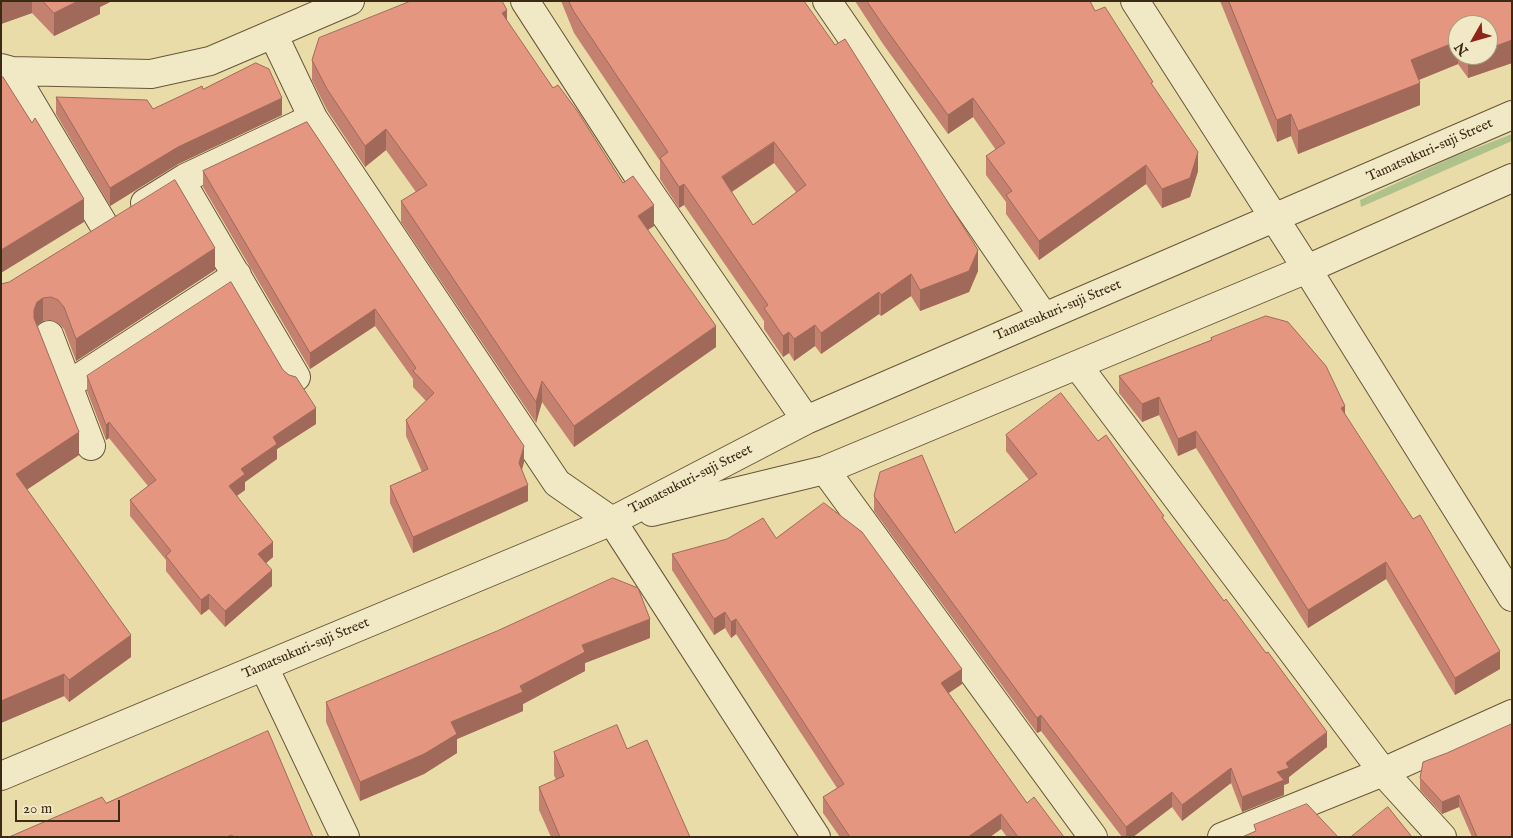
<!DOCTYPE html>
<style>
body{margin:0}
#map{position:relative;width:1513px;height:838px;overflow:hidden;background:#eadca8;font-family:"IM FELL English",serif}
canvas{display:block}
.frame{position:absolute;inset:0;border:2px solid #3b2a14;pointer-events:none}
.north{position:absolute;left:1448px;top:15px;width:50px;height:50px;box-sizing:border-box;background:#f1e8c6;border:1px solid #a89c7f;border-radius:50%;rotate:232deg;font-size:14px;font-weight:700;line-height:20px;text-align:center;color:#3b2a14}
.north::after{content:'';display:block;margin:auto;width:18px;height:22px;background:#8f2418;clip-path:polygon(50% 0,100% 100%,50% 72%,0 100%)}
.scale{position:absolute;left:15px;top:800px;width:105px;height:22px;box-sizing:border-box;border:2px solid #3b2a14;border-top:0;padding-left:6px;font-size:15px;line-height:18px;white-space:nowrap;color:#3b2a14;-webkit-text-stroke:4px #f1e8c6;paint-order:stroke}
</style>
<div id="map">
<canvas width="1513" height="838"></canvas>
<div class="frame"></div>
<div class="north">N</div>
<div class="scale">20 m</div>
</div>
<script>
const ctx = document.querySelector('canvas').getContext('2d');
ctx.lineJoin = 'round';
function paint(path, color) {
  ctx.fillStyle = color;
  ctx.fill(path, 'evenodd');
}
function stroke(path, color, width, dash) {
  ctx.strokeStyle = color;
  ctx.lineWidth = width;
  ctx.lineCap = dash ? 'butt' : 'round';
  ctx.setLineDash(dash || []);
  ctx.stroke(path);
}
function write(font, color, halo, rows, align = 'center') {
  ctx.font = font + ' "IM FELL English",serif';
  ctx.lineWidth = 4;
  ctx.setLineDash([]);
  ctx.textBaseline = 'middle';
  ctx.strokeStyle = halo;
  ctx.fillStyle = color;
  for (const [text, x, y, turn = 0] of rows) {
    ctx.save();
    ctx.translate(x, y);
    ctx.rotate((+turn || 0) * Math.PI / 180);
    ctx.textAlign = isNaN(turn) ? turn : align;
    if (halo) ctx.strokeText(text, 0, 0);
    ctx.fillText(text, 0, 0);
    ctx.restore();
  }
}
const green = new Path2D(`
 M1512,134V141L1361,207L1360,200L1453,157Z`);
const minor = new Path2D(`
 M525,1L639,177L806,420
 M827,1L1044,317
 M1135,1L1307,269L1512,597
 M273,34L313,118L557,483L612,521L816,837
 M1,68L12,71L151,74L210,61L350,1
 M12,71L105,227
 M181,181L296,377
 M145,203L185,178L313,118
 M49,335L91,446
 M1078,366L1383,772L1442,837
 M68,385L237,275
 M825,470L1093,837
 M652,512L825,470L1307,269L1512,178
 M264,667L345,837
 M1,776L612,521L806,420L1512,115
 M1222,837L1383,772L1512,714`);
const wall = new Path2D(`
 M1,1H112L100,7V14L54,36L32,13L1,24Z
 M561,1H804L978,271L969,292L920,311L911,296L881,316L879,314L821,354L815,346L794,361L789,353L783,357L764,329V321L684,205L679,208L660,179V161L574,33ZM774,163L796,192L753,225L732,192Z
 M855,1H1091V3L1095,11L1153,86L1198,171L1190,197L1162,208L1146,184L1039,260L1006,214V202L986,175V156L996,150L973,117L948,134L883,44Z
 M1220,1H1512V63L1468,78L1458,64L1419,80L1420,105L1298,154L1291,136L1277,142ZM1458,25L1488,55H1458Z
 M507,22L553,88L623,183L654,226L648,230L716,347L574,447L542,402L536,423L401,222V201L416,192L386,150L365,167L327,110L312,80V60Z
 M203,89L282,115L178,164L110,206L56,114V97L153,109Z
 M307,122L524,462L522,470L528,501L413,553L390,503V486L422,472L406,436V420L426,401L413,387V379L375,326L310,369L203,187V171Z
 M215,270L76,361L64,329L58,323L51,320L43,321L37,325L79,455L27,489L131,657L69,702L64,696L1,723V284Z
 M1211,338L1345,415L1500,669L1455,695L1386,579L1308,628L1196,448L1178,456L1159,415L1142,422L1119,393V376L1211,340Z
 M283,370L316,424L277,449V459L245,482V490L237,496L273,557L266,563L272,586L225,627L209,609L201,615L166,571V560L130,516V500L148,486L109,438L106,440L87,391V376Z
 M1006,435L1098,441L1164,520L1327,747L1289,777V783L1284,785V795L1242,812L1231,783L1182,821L1172,807L1133,837H1122L1041,731L1037,733L874,511V496L955,533L1029,480L1006,451Z
 M776,538L962,684L949,693L1027,803L1064,837H1007L1001,829L990,837H840L823,813V797L837,788L736,634L731,638L725,628L714,635L672,570V554Z
 M650,638L585,663V671L523,704V711L457,739V753L424,774L360,801L326,722V702Z
 M627,749L690,837H551L539,810V787L556,780L554,775V752Z
 M1447,753L1512,837H1472L1459,807L1442,814L1420,790V778Z`);
const shadedWall = new Path2D(`
 M1,1H32V13L1,24Z
 M78,1H112L100,7V14L54,36V13Z
 M507,10V30L502,13Z
 M1512,40V63L1468,78V56L1488,55V49Z
 M1458,41V64L1411,83V60Z
 M1420,83V105L1298,154V131Z
 M282,98V115L178,164L110,206V188L178,147Z
 M973,98V117L948,134V115Z
 M1291,114V136L1277,142V120Z
 M386,129V150L365,167V146Z
 M774,142V163L722,198V177Z
 M1198,152V171L1190,197L1162,208V189Z
 M1146,165V184L1039,260V241Z
 M684,184V205L679,208V187Z
 M84,199V222L1,273V250Z
 M654,205V226L638,236V216Z
 M215,248V270L76,361V339Z
 M978,250V271L969,292L920,311V290Z
 M911,274V296L881,316V295Z
 M879,292V314L821,354V333Z
 M43,298V321L37,325L34,332V310L37,302Z
 M375,309V326L310,369V353Z
 M815,325V346L794,361V339Z
 M716,326V347L574,447V426Z
 M789,332V353L783,357V336Z
 M542,381V402L536,423V402Z
 M1159,397V415L1142,422V404Z
 M1345,406V424L1341,408Z
 M316,408V424L277,449V459L245,482V490L229,501V486L241,469L273,437Z
 M109,422V438L106,440V425Z
 M1196,431V448L1178,456V439Z
 M79,432V455L16,497V474Z
 M524,446V462L519,479V463Z
 M528,485V501L413,553V537Z
 M273,542V557L258,570V554Z
 M1386,562V579L1308,628V610Z
 M272,570V586L225,627V611Z
 M209,594V609L201,615V600Z
 M725,612V628L714,635V619Z
 M650,619V638L585,663V671L523,704V711L457,739V753L424,774L360,801V782L451,722L520,686L582,645Z
 M736,619V634L731,638V622Z
 M131,635V657L69,702V680Z
 M1500,651V669L1455,695V678Z
 M962,669V684L941,698V683Z
 M64,674V696L1,723V701Z
 M1041,715V731L1037,733V718Z
 M1327,732V747L1289,777V783L1284,785V795L1242,812V797L1277,772L1286,763Z
 M1231,768V783L1182,821V805Z
 M1172,792V807L1133,837H1126V827Z
 M1459,795V807L1442,814V802Z
 M1001,814V829L990,837H968Z`);
const building = new Path2D(`
 M43,1H78L54,13Z
 M411,1H502L507,10L502,13L553,88L558,85L578,112L623,183L633,176L654,205L638,216L716,326L574,426L542,381L536,402L401,201L427,185L386,129L365,146L327,89L312,60L319,38Z
 M569,1H804L835,45L845,39L978,250L969,271L920,290L911,274L881,295L879,292L821,333L815,325L794,339L789,332L783,336L764,308L768,305L684,184L679,187L660,158L668,152L574,12ZM774,142L806,185L753,225L722,177Z
 M867,1H1090L1095,11L1105,7L1153,82L1151,83L1198,152L1190,178L1162,189L1146,165L1039,241L1006,195L1012,191L986,156L1005,143L973,98L948,115L883,25Z
 M1229,1H1512V40L1488,49V25H1458V41L1411,60L1420,83L1298,131L1291,114L1277,120Z
 M256,63L269,69L282,98L178,147L110,188L56,97L147,100L153,109L202,86L203,89Z
 M3,77L32,123L35,118L84,199L1,250V78Z
 M307,122L524,446L519,463L528,485L413,537L390,486L428,469L406,420L434,393L413,371L416,368L375,309L310,353L203,171Z
 M175,180L215,248L76,339L64,307L58,300L51,297L43,298L37,302L34,310V318L79,432L16,474L131,635L69,680L64,674L1,701V284L9,282Z
 M231,282L283,370L289,375L296,377L316,408L273,437L277,444L241,469L245,474L229,486L273,542L258,554L272,570L225,611L209,594L201,600L166,556L171,551L130,500L156,480L109,422L106,425L87,376Z
 M1266,316L1288,322L1326,366L1345,406L1341,408L1413,519L1420,515L1500,651L1455,678L1386,562L1308,610L1196,431L1178,439L1159,397L1142,404L1119,376L1212,340L1211,338Z
 M1061,393L1098,441L1106,435L1164,516L1162,517L1224,601L1226,599L1266,653L1268,652L1327,732L1286,763L1289,768L1277,772L1284,780L1242,797L1231,768L1182,805L1172,792L1126,827L1041,715L1037,718L874,496L880,472L922,455L955,533L1037,474L1006,435Z
 M824,503L862,532L962,669L941,683L1027,803L1034,797L1064,837H1018L1001,814L968,837H850L823,797L844,784L736,619L731,622L725,612L714,619L672,554L727,539L763,518L776,538Z
 M613,578L638,588L650,619L582,645L585,652L520,686L523,692L451,722L457,734L424,754L360,782L326,702L497,631Z
 M1512,724V837H1477L1459,795L1442,802L1420,778L1423,762L1447,753Z
 M617,725L627,749L647,740L690,837H560L539,787L564,776L554,752Z
 M268,731L313,837H233L232,835L226,837H9L102,797L106,803Z
 M1307,804L1338,837H1242L1256,831L1254,825Z
 M1388,807L1412,837H1351Z`);
const streetNames = [
 ["Tamatsukuri-suji Street",1430,151,-24],
 ["Tamatsukuri-suji Street",1058,311,-23],
 ["Tamatsukuri-suji Street",691,480,-27],
 ["Tamatsukuri-suji Street",306,649,-23]
];
paint(green, '#b0c28c');
stroke(minor, '#675639', 30);
stroke(minor, '#f1e8c6', 28);
paint(wall, '#c5816f');
paint(shadedWall, '#a0695a');
paint(building, '#e59681');
stroke(building, '#a0695a', 1);
write('14px', '#3b2a14', '#f1e8c6', streetNames);
</script>
